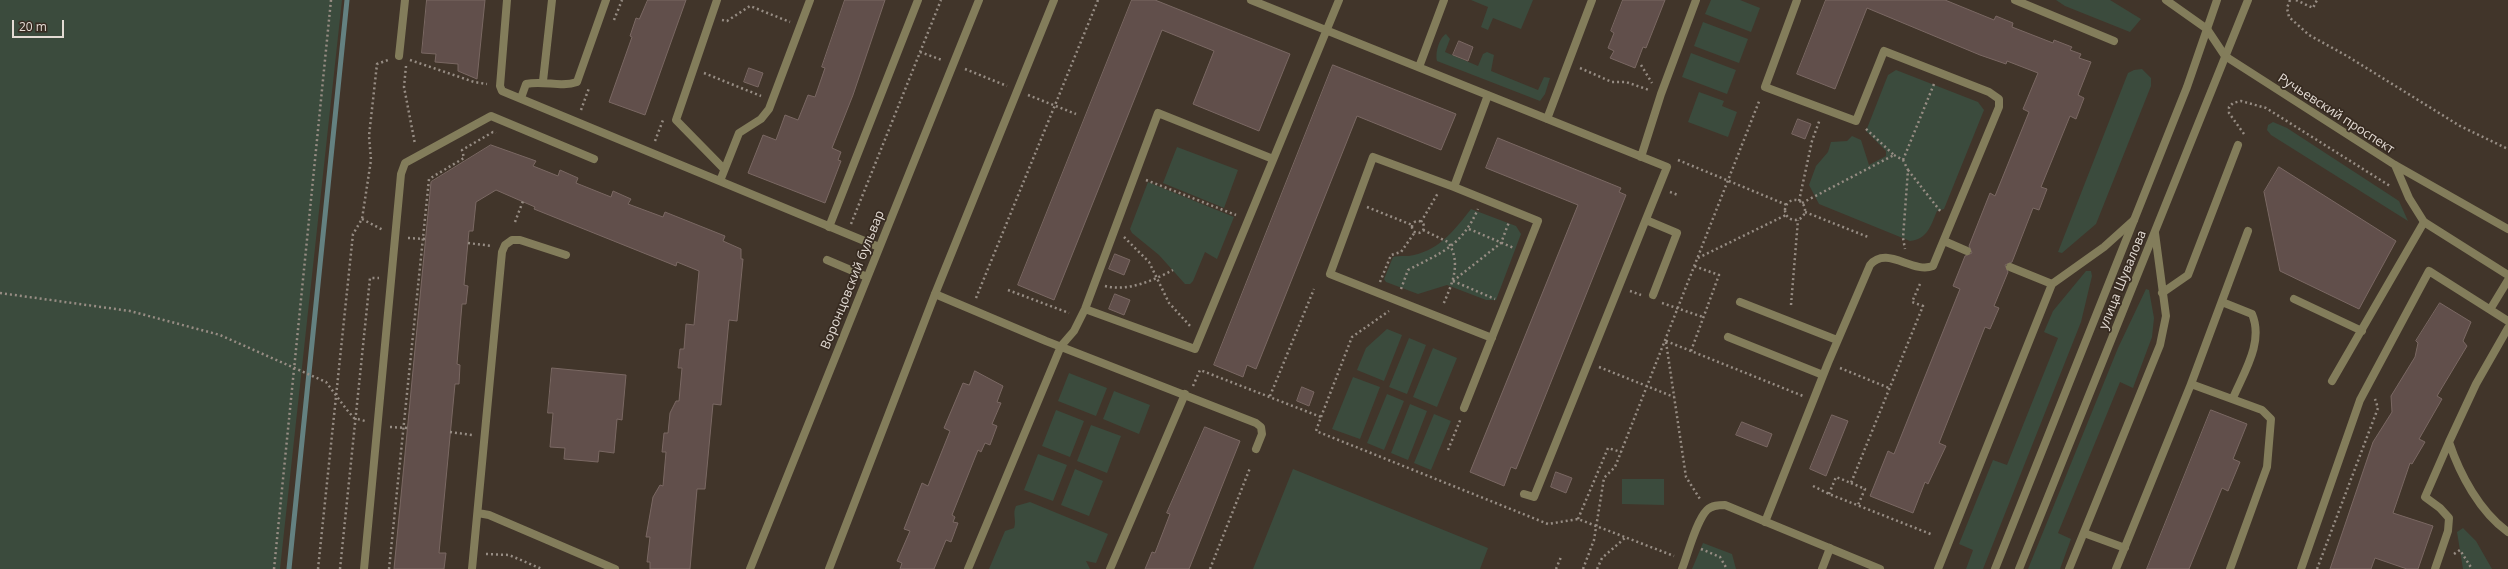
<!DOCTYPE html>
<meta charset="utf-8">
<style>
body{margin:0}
#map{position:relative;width:2508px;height:569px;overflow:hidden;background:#41352a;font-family:"Open Sans",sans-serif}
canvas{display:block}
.scale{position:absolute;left:12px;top:20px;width:52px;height:18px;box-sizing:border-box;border:2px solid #e3dbd4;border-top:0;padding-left:5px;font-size:12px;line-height:14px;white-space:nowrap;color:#e3dbd4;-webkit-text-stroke:3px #372b21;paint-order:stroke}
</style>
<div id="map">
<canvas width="2508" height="569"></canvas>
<div class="scale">20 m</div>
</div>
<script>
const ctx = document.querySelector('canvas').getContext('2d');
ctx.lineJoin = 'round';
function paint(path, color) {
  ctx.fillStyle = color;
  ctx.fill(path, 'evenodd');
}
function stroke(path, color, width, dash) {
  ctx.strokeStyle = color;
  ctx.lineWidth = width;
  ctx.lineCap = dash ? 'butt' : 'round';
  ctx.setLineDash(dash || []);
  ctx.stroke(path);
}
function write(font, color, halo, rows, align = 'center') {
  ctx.font = font + ' "Open Sans",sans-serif';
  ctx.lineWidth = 3.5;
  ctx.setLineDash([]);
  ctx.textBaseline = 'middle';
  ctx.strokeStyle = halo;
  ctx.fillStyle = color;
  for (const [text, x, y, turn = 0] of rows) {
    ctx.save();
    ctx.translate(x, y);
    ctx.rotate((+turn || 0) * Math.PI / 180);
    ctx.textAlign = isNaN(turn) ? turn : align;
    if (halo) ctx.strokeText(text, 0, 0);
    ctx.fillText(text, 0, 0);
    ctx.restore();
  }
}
const green = new Path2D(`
 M0,0H342L280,569H0Z
 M1471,0H1533L1521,29L1493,18L1488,30L1481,27L1488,7Z
 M1711,0H1740L1760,8L1751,32L1705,14Z
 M2056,0H2110L2141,19L2130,32L2065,6Z
 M1703,22L1748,39L1739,63L1694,46Z
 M1446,34L1450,39L1445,52L1478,66L1483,54L1487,52L1494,55L1491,71L1538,90L1544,77L1550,78L1545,94L1540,101L1437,61C1435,53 1439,38 1446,34Z
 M1691,53L1736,70L1727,94L1682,77Z
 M2142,69L2151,78V86L2096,224L2062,253L2058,252L2128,73L2134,70Z
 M1896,70L1978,102L1984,110L1944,209L1937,211C1931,225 1928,239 1910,241L1819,204L1809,185L1816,166L1828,152L1831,142L1847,141L1852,136L1861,140L1869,165L1886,156V151L1866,131L1888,75Z
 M1699,92L1724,101L1722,106L1737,112L1728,137L1688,122Z
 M2273,122L2287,128L2399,201L2408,221L2271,135L2267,130L2268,125Z
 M1177,147L1238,170L1224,208L1163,183Z
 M1148,182L1234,217L1217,259L1205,252L1193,281L1190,284H1185L1159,255L1132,233L1130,229Z
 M1471,209L1516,226L1521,234L1496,300H1486L1447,285L1418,294L1386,282L1384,279L1393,257C1400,255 1407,257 1414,255C1441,249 1455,229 1471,209Z
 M2086,271H2091L2092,276L2081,322L1983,569H1966L1973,550L1959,544L1993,460L2007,465L2058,338L2044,332L2053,311Z
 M2146,289L2149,290L2154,318L2152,337L2133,388L2120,382L2058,533L2071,539L2060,569H2028L2118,348Z
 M1387,329L1402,335L1384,381L1357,370L1366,348Z
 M1409,338L1426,345L1407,394L1389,387Z
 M1433,348L1457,358L1437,407L1413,397Z
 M1069,373L1107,388L1096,416L1058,401Z
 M1353,377L1380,387L1360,439L1332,429Z
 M1114,391L1150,405L1139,434L1103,419Z
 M1387,394L1404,401L1384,450L1367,443Z
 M1410,404L1427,411L1408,460L1391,453Z
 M1056,410L1084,421L1070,457L1042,446Z
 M1434,414L1451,421L1431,470L1414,463Z
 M1091,425L1121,436L1107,473L1077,461Z
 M1038,454L1067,465L1053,501L1024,490Z
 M1075,469L1103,481L1089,516L1061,505Z
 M1293,469L1488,548L1480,569H1253Z
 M1622,479H1664V505L1622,504Z
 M1030,502L1108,534L1096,563L1086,561L1090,569H989L1005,531L1014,528C1017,520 1012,514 1016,506Z
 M2463,528L2476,541L2492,569H2463L2457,532Z
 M1703,543L1732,554L1736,569H1692Z`);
const stream = new Path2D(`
 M289,569L347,0`);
const building = new Path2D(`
 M427,0H485L477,79L458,71V64L435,62L436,54L422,53Z
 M648,0H686L645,115L609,102L632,37L630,36L636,18L639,19Z
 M845,0H885L853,95L832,148L841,152L838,160L841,161L825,203L748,173L763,135L776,140L785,115L798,120L808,95L815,97L825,68L822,67Z
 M1132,0H1155L1290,54L1259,131L1193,104L1214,51L1162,30L1054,300L1018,285Z
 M1623,0H1665L1646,48L1643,47L1635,68L1610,58L1614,51L1608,48L1614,33L1611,31Z
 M1826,0H1945L1994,20L1996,16L2013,23L2012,27L2053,43L2054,40L2072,47L2070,50L2081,54L2079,58L2091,62L2078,95L2084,98L2076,119L2070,116L2041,187L2047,189L2039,210L2033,208L2012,262L2005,265L2008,272L1994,306L1999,308L1990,329L1985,327L1939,443L1946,446L1928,484L1925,482L1913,513L1870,496L1888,451L1894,454L1960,289L1953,286L1965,256L1972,253L1969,246L1990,193L1995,196L2029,112L2023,109L2038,73L2007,61L2006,64L1980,55L1867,8L1835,89L1797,74Z
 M1459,41L1473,47L1468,61L1453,55Z
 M1333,65L1456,114L1441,150L1357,116L1256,369L1247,365L1243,377L1214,365Z
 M749,68L763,73L758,87L744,82Z
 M1798,119L1811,124L1805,139L1792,134Z
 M1498,138L1621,188L1619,192L1626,195L1516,469L1511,467L1504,486L1470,472L1578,205L1486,168Z
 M491,145L536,161L533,166L558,176L560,170L578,178L576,183L611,197L613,191L631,199L628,204L663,217L665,212L725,236L723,241L741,249V259H743L737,321L729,320L721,405L713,404L705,489H697L690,569H650V562H647L650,537H646L653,497L660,485L663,486L666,452H662L664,433H668L670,413L676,401H679L682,368H678L680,349H684L686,324L694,325L699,271L677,262L676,266L534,209L535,207L496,190L476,202L473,231H469L464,285L468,286L466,304H462L457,364L460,365L459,384H455L439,553H446L444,569H394L431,182Z
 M2279,167L2396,241L2359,309L2280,271L2264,192Z
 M1115,254L1130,260L1124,275L1109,269Z
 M1115,294L1130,300L1124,315L1109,309Z
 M2440,303L2471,322L2463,341L2467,346L2437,396L2442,399L2419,439L2425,442L2412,464L2410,463L2393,513L2433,526L2418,569H2407L2375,558L2371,569H2330L2373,442L2392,412L2391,396L2415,357L2418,343L2416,341Z
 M552,368L626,375L622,420L617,419L614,453L599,451L598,462L564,459L565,448L550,447L553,413H548Z
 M975,371L1003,386L997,402L1001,403L992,424L997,426L990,445L985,443L981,452L978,450L952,515L955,517L953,522L958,523L951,542L946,540L934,569H900L902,563L897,561L910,531L904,529L922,483L928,486L950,431L944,428L963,383L969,385Z
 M1302,387L1314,392L1309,406L1297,401Z
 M2211,410L2247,424L2233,459L2240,462L2228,491L2222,488L2189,569H2147Z
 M1832,415L1848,421L1826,476L1810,469Z
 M1742,422L1772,434L1767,447L1736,435Z
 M1205,427L1240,441L1189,569H1145L1152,552L1155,553L1170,514L1167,513Z
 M1556,472L1572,478L1566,493L1551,487Z`);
const path = new Path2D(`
 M2290,0L2287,8L2289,17L2309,35L2347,56L2460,126L2508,149
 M2296,0L2313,8L2317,0
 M614,20L622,0
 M722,20L727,21L750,6L790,22
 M920,52L942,60
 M410,60L474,82L487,84
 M1641,65L1652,83
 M406,66L404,87L415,144
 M1580,68L1612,82H1626L1649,90
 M965,69L1007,86
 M704,73L761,96
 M1028,95L1076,114
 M581,110L589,88
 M2244,134L2229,113V107L2233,103L2241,101L2266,108L2390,186
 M655,141L663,120
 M1894,155L1903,160L1908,170L1903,238L1905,249
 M1678,160L1787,205
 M1903,160L1934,84
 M1908,170L1941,212
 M1146,180L1236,215
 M1670,192L1678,195
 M1785 210a10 10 0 1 1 20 0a10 10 0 1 1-20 0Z
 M1799,201L1812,141L1820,119
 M1802,203L1894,155L1865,128
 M1367,207L1412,225
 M1805,212L1868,237
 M362,219L383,230
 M1412 227a6 6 0 1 1 12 0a6 6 0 1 1-12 0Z
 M515,222L523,201
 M1421,222L1438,193
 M851,224L941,0
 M1469,229L1514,248
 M1423,230L1448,242C1462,263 1452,284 1443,305
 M1124,237L1149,262L1169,303L1191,327
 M408,238L426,239
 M468,243L492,246
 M1698,258L1786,215
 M1453,281L1501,243L1509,222
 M1453,281L1495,299
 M1380,282L1391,255L1401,252L1415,232
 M1105,286C1128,292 1154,280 1173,270
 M1401,289L1408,270C1442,252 1461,247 1478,209
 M1008,290L1069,313
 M1630,291L1641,295
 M0,293L130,311L220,335L326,382L347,410L354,418L365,421
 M976,298L1098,0
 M1662,303L1703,317
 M1791,305L1798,220
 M1666,341L1803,396
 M1666,342L1686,477L1700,499
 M1691,351L1719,275L1694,266
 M1599,367L1674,397
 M1840,368L1889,388
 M1193,386L1200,370L1321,417L1316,431L1548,524L1578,519L1674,556
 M1270,396L1314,289
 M1321,417L1352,337L1389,311
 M390,427L408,428
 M450,432L472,435
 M1448,450L1461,418
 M1851,483L1865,489L1858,505
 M1813,486L1829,494L1933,535
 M1829,494L1836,477L1851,483L1923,306L1912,302L1920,284
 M1578,519L1608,448L1621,452
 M1701,549L1720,557L1727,569
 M486,554L509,555L542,569
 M2454,554L2460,550L2472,569
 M274,569L331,0
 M318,569L353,234L362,219L371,160L369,136L377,64L388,60
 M340,569L370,278H379
 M389,569L429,179L464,158L462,150L493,132L496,133
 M1210,569L1250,468
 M1556,569L1561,557
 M1583,569L1594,540L1604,478L1615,467L1621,452L1760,99
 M1597,569L1602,558L1625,538
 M2317,569L2378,408L2375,399`);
const service = new Path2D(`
 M507,0L500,86L502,91L879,247
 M717,0L676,120L724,169
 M1251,0L1667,167L1534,497L1524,494
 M2015,0L2114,41
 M399,56L405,0
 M1419,67L1444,0
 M543,81L552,0
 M1488,95L1454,187L1373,157L1330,274L1492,338
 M521,98L526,84C544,80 561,88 577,82L606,0
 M1547,119L1592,0
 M1641,157L1661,94L1696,0
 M720,181L739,133L761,119L769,109L810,0
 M1454,187L1538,221L1464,408
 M1646,220L1677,233L1653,295
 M829,227L918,0
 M1944,241L1967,251
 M827,260L867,277
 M2010,267L2052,284
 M2162,293L2188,275L2238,145
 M935,294L1046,341L1256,423L1261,427L1262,434L1256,449
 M2294,299L2362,331
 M1740,302L1837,340
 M2222,302L2252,314C2264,342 2244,372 2233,398
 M2491,308L2508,280
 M1085,309L1195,349L1339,0
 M2508,328L2476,384L2449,442C2460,475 2480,512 2508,532
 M1728,337L1823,375
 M2332,381L2424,222
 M2191,384L2262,410L2271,419L2267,467L2230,569
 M478,513L489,515L615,569
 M1765,522L1828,363L1870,265C1887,245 1912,274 1933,266L1999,107V99L1989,92L1884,51L1856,121L1765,87L1797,0
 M2084,533L2125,548
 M364,569L401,174L405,163L491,116L594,159
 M472,569L502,252L505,245L512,240H520L566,255
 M968,569L1061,346L1074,331L1085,309L1158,113L1273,159
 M1110,569L1185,394
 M1682,569C1688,554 1696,521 1707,510C1712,505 1719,505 1725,505L1880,569
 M1822,569L1830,548
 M2116,569L2191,384L2248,231
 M2301,569L2360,400L2429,271L2508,321
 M2435,569L2448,531L2449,518L2440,508L2425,497L2449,442`);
const minor = new Path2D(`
 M2166,0L2207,29L2225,56L2395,165L2508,229
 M2395,165L2409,198L2424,222L2508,275
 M750,569L979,0
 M829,569L935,294L1054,0
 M1938,569L2052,284L2104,247L2134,220
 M2069,569L2160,345L2166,316L2155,233`);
const tertiary = new Path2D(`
 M1995,569L2187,87L2217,0
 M2019,569L2248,0`);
const streetNames = [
 ["Ручьевский проспект",2336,114,33],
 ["Воронцовский бульвар",853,280,-68],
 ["улица Шувалова",2123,280,-68]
];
paint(green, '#3b4b3d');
stroke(stream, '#648181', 5);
paint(building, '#614f4b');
stroke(building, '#7a6863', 1);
stroke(path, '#978d84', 2.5, [2, 3]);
stroke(service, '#837d5b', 8);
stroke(minor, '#837d5b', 8);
stroke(tertiary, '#837d5b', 8);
write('13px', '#e3dbd4', '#372b21', streetNames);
</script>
